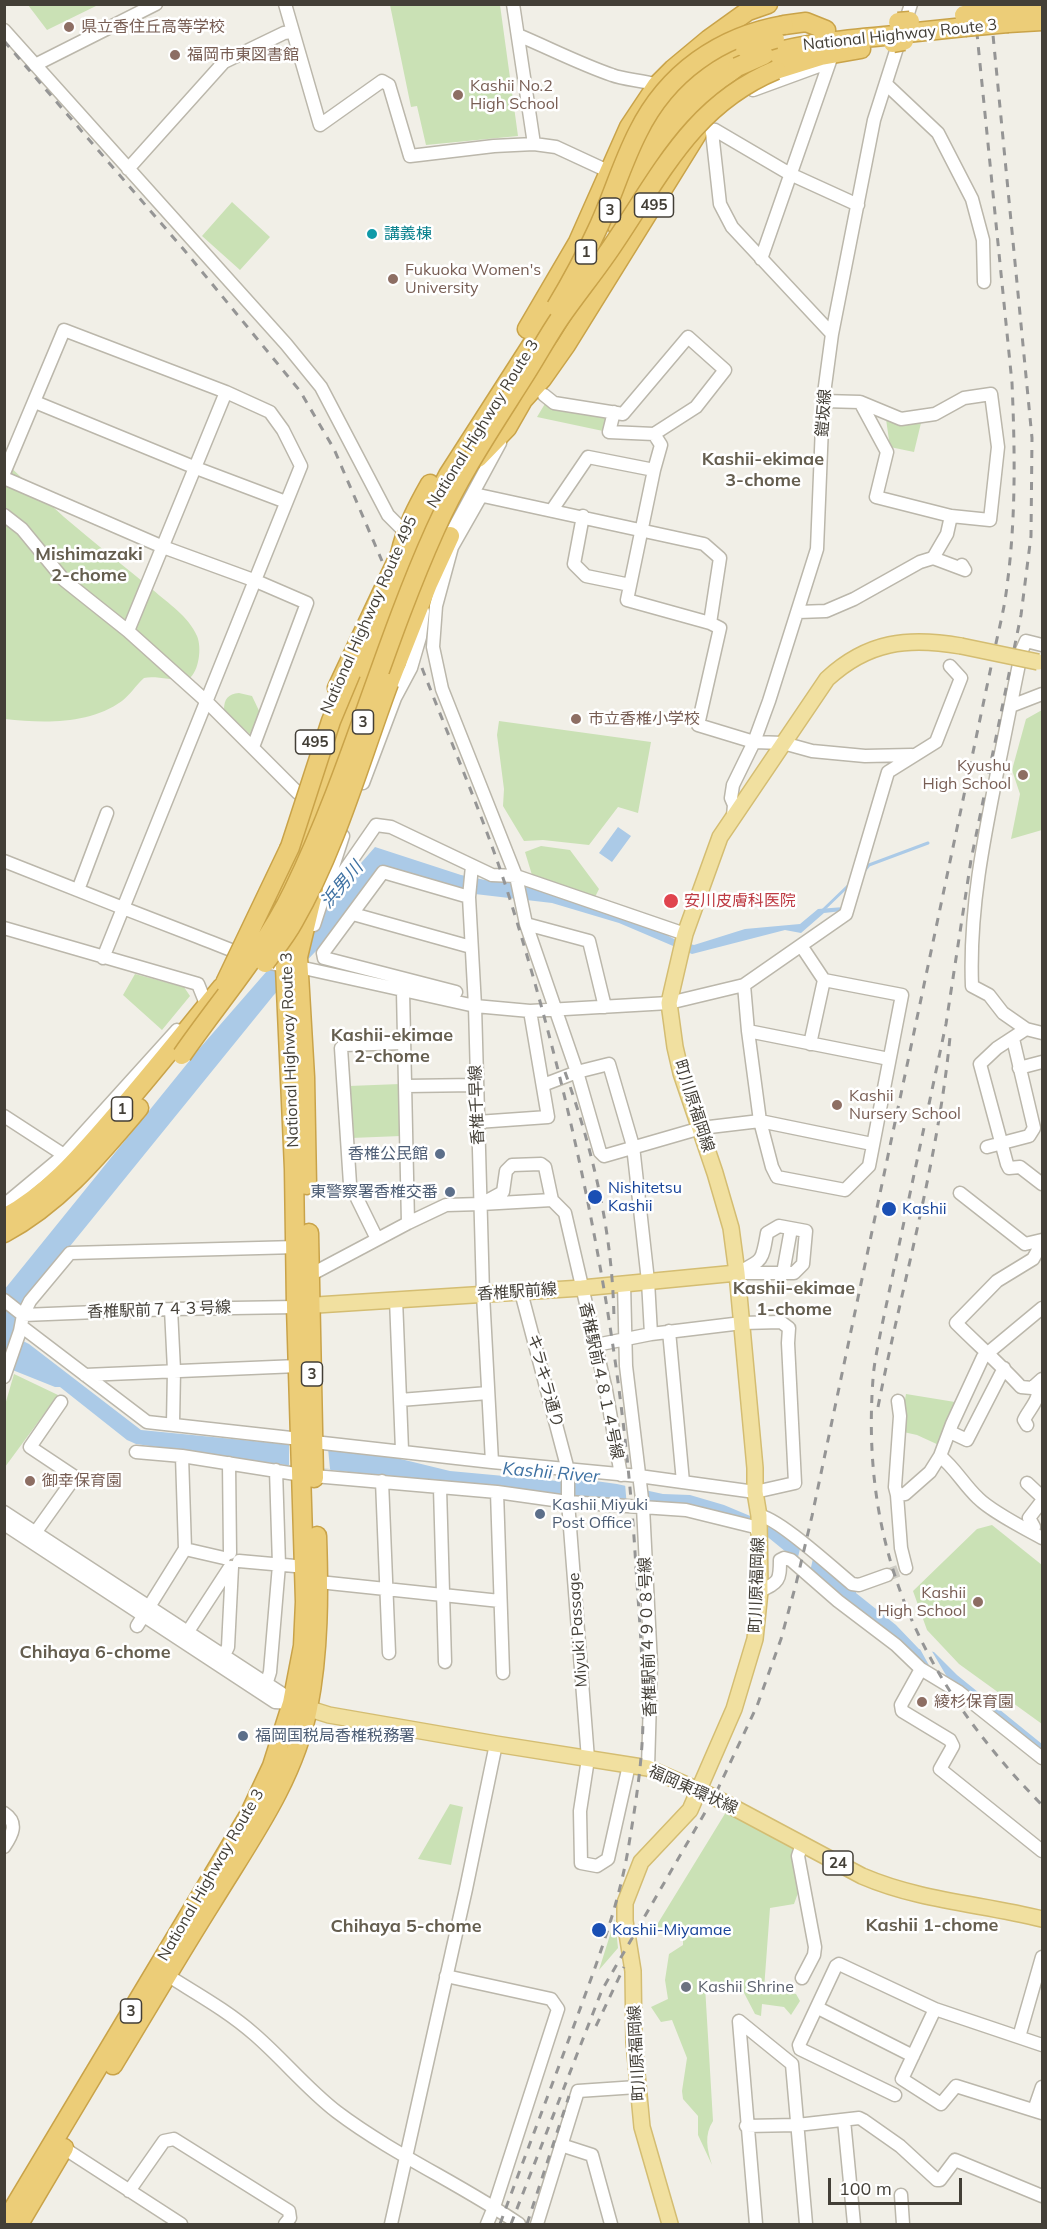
<!DOCTYPE html>
<meta charset="utf-8">
<style>
body{margin:0}
#map{position:relative;width:1047px;height:2229px;overflow:hidden;background:#f1efe7;font-family:Mulish,sans-serif}
canvas{display:block}
.frame{position:absolute;inset:0;border:6px solid #433f37;pointer-events:none}
.scale{position:absolute;left:828px;top:2178px;width:134px;height:27px;box-sizing:border-box;border:3px solid #433f37;border-top:0;padding-left:8px;font-size:18px;line-height:21px;white-space:nowrap;color:#433f37;-webkit-text-stroke:4px #fff;paint-order:stroke}
</style>
<div id="map">
<canvas width="1047" height="2229"></canvas>
<div class="frame"></div>
<div class="scale">100 m</div>
</div>
<script>
const ctx = document.querySelector('canvas').getContext('2d');
ctx.lineJoin = 'round';
function paint(path, color) {
  ctx.fillStyle = color;
  ctx.fill(path, 'evenodd');
}
function stroke(path, color, width, dash) {
  ctx.strokeStyle = color;
  ctx.lineWidth = width;
  ctx.lineCap = dash ? 'butt' : 'round';
  ctx.setLineDash(dash || []);
  ctx.stroke(path);
}
function write(font, color, halo, rows, align = 'center') {
  ctx.font = font + ' Mulish,"Noto Sans JP",sans-serif';
  ctx.lineWidth = 5;
  ctx.setLineDash([]);
  ctx.textBaseline = 'middle';
  ctx.strokeStyle = halo;
  ctx.fillStyle = color;
  for (const [text, x, y, turn = 0] of rows) {
    ctx.save();
    ctx.translate(x, y);
    ctx.rotate((+turn || 0) * Math.PI / 180);
    ctx.textAlign = isNaN(turn) ? turn : align;
    if (halo) ctx.strokeText(text, 0, 0);
    ctx.fillText(text, 0, 0);
    ctx.restore();
  }
}
const green = new Path2D(`
 M28,5H98L47,30Z
 M390,5H500L518,136L426,145L417,106L411,107Z
 M232,202L270,237L240,270L202,236Z
 M546,402L606,417L603,431L537,417Z
 M886,419L901,424L921,423L914,452L890,447Z
 M4,461C24,480 44,499 64,517C93,542 124,566 153,590C169,604 188,616 197,636C202,648 199,671 189,679C183,683 157,675 144,678C136,685 130,695 122,701C89,725 42,723 5,719Z
 M239,693L252,696L263,719L255,739L224,710C224,699 228,694 239,693Z
 M1042,710V830L1011,839L1020,794L1012,770L1026,719Z
 M499,721L651,742L638,813L618,807L589,845L543,840L524,841L503,806L504,789L497,735Z
 M541,846L570,850L599,889L595,897L532,875L525,852Z
 M135,974L184,987L190,996L162,1030L123,995Z
 M400,1084L401,1136L351,1138L349,1086Z
 M14,1374L58,1395L5,1467V1405Z
 M906,1394L955,1402L941,1446L917,1435L899,1431Z
 M992,1525L1042,1565V1724L959,1664L927,1630L913,1591L977,1529Z
 M450,1804L463,1807L451,1865L418,1859Z
 M726,1812L794,1848L798,1893L794,1904L770,1908L764,1989L796,1994L800,2001L791,2015L784,2007L762,2004L761,2016L755,2014L742,1989L725,1983L705,1986L713,2121C704,2135 707,2149 712,2165L698,2135V2116L683,2099L682,2091L687,2058L672,2020L661,2022L651,2007L668,1999L665,1980L669,1954L683,1945V1933L665,1928H655Z
 M615,1919L618,1948L599,1970Z`);
const water = new Path2D(`
 M618,827L631,836L612,862L599,853Z
 M375,847L461,875L490,881L521,882L646,924L676,940L694,945L745,929L800,924L818,909L844,907L842,911L824,913L801,933L785,930L692,954L619,923L552,903L475,894L385,869L337,929L273,996L62,1256L13,1336L29,1344L141,1430L376,1453L450,1471L558,1481L581,1479L617,1484L663,1494L690,1495L724,1505L755,1518L770,1521L856,1588V1593L896,1625L919,1649L934,1652L957,1675L1042,1744V1754L950,1678L938,1676L764,1534L708,1509L682,1503L681,1506L642,1504L331,1470L329,1469L293,1466L136,1444L127,1440L60,1387H55L5,1367L4,1290L199,1049Z`);
const pier = new Path2D(`
 M289,1444L328,1448L330,1469L289,1465Z
 M625,1483L634,1485L636,1508H627Z
 M802,1541L815,1550L809,1576L796,1565Z
 M915,1640L921,1646L930,1648L950,1682L936,1678Z`);
const stream = new Path2D(`
 M865,870L869,865L928,843
 M822,911L849,885`);
const minorTunnel = new Path2D(`
 M887,1575L906,1568`);
const minor = new Path2D(`
 M285,4L320,125L382,81L389,85L410,156L494,146L534,144L556,147L610,172
 M513,4L534,144
 M4,30L286,344L321,387L388,515L405,532
 M518,35C549,48 580,64 612,75C625,80 643,80 657,85
 M35,65L156,4
 M886,84L938,133L972,199L983,240L984,282
 M753,90L824,64
 M704,124L712,132L720,204L732,227L832,334
 M709,129L715,130L790,174L858,205
 M128,169L224,62L284,33L291,32
 M761,259L830,61
 M991,394L998,447L990,520L951,516L876,497L887,452L860,402L901,419L935,414L964,398Z
 M544,395L554,403L623,414L688,337L725,370L696,407L654,434L661,445L654,470
 M823,401L860,402
 M35,402L196,468L286,502
 M614,412L609,432L654,434
 M4,473L64,330L226,392L270,412L283,430L301,466L103,958
 M4,478L163,547L256,581L307,603L253,747
 M474,494L704,544L720,558L710,623
 M481,496L452,547L436,606L433,647L442,689L516,876L526,924L577,1072L600,1152L604,1156L701,1128L760,1121L772,1167L777,1177L845,1190L869,1166L902,995L824,980L802,947
 M552,510L588,457L654,470L627,600L710,623L720,628L698,725L754,742L783,743L812,751L865,756L912,755
 M4,515L22,529L64,580L128,631L206,701L298,793
 M583,516L574,564L586,576L630,585
 M453,530L500,443
 M933,558L947,534L951,516
 M798,612L826,611L854,599L920,562L933,558L965,570L962,565
 M128,631L226,392
 M1042,645L1026,641L1022,650C1014,687 1007,725 999,763C984,837 969,910 972,986L989,995L1003,1013L1026,1029L1042,1033
 M1011,706L1042,694
 M363,783L395,698L411,668L420,637L423,611
 M733,816L734,805L731,798L733,785L754,742L769,701L817,549L823,401L832,334L874,120L911,4
 M4,861C69,887 133,912 198,937C230,949 264,966 299,967L475,1006L530,1011L669,1003L744,985L846,914L888,772L936,742L961,678L950,666
 M472,866L469,897L475,1006L483,1294L492,1462
 M328,881L340,877L376,825L391,827L492,875L516,876L685,934
 M78,890L107,813
 M353,914L471,947
 M526,924L589,941L605,1007
 M314,925L343,836
 M4,928L198,984L204,999
 M744,985L748,1031L760,1121L872,1144
 M403,991L408,1223
 M456,992L324,958L323,953L383,872L469,897
 M1026,1029L997,1048L980,1064L1007,1164L1009,1168L1020,1167L1042,1184
 M748,1031L889,1059
 M810,1044L824,980
 M1019,1068L1042,1062
 M543,1085L577,1072L609,1064L633,1146L648,1281L651,1334
 M406,1086L476,1085
 M4,1116L64,1155
 M477,1122L548,1117L530,1011
 M987,1147L1029,1136L1034,1128L1013,1039
 M541,1164L545,1167L552,1200L481,1204L503,1192L506,1171L512,1165Z
 M960,1193L1025,1244L1042,1240
 M552,1200L565,1213L606,1390L621,1475
 M4,1205L64,1155L177,1030
 M779,1226L806,1231L803,1264L794,1273H737C763,1260 762,1262 767,1233Z
 M377,1239L350,1184L341,1048L344,1045L403,1043
 M1042,1243L1033,1259L997,1281L956,1323C978,1345 1000,1364 1021,1387L1032,1388L1042,1379
 M783,1273L791,1229
 M310,1275L408,1223L446,1205L481,1204
 M624,1283L626,1366L643,1507L651,1664L648,1768
 M521,1292L568,1470V1502L588,1759L580,1811L581,1863L597,1866L608,1859L629,1765
 M396,1299L402,1450
 M4,1300L23,1315
 M171,1309L174,1370L173,1424
 M23,1315L171,1309L296,1307
 M21,1326L147,1422L300,1439
 M669,1331L683,1482
 M85,1375L298,1366
 M4,1377L20,1331L23,1315L30,1301L70,1253L297,1247
 M400,1400L488,1393
 M1027,1425L1024,1420C1029,1409 1043,1397 1036,1385
 M950,1432L967,1440L1004,1368
 M314,1442L492,1462L639,1476L755,1492L795,1483L788,1343L789,1328L781,1322L742,1323L651,1334L596,1345
 M136,1452L182,1456L302,1475
 M940,1456C955,1468 964,1485 978,1498C992,1512 1024,1528 1042,1538
 M229,1463L230,1553
 M314,1476L497,1492L568,1502L686,1510L755,1527L760,1537
 M382,1481L389,1653
 M1027,1483L1042,1497
 M440,1488L445,1662
 M497,1492L503,1673
 M897,1495L895,1487L900,1416L898,1401
 M4,1512L281,1693L292,1703
 M759,1516C775,1515 836,1571 852,1584L859,1585L887,1575
 M4,1524L275,1702L292,1703
 M1033,1532L1034,1527L1029,1518L1042,1501
 M35,1533L75,1477L30,1447L61,1402
 M185,1549L224,1558
 M239,1561L306,1567
 M906,1568L901,1548L897,1495L905,1494L930,1472L940,1456L952,1424L983,1357L1042,1308
 M319,1582L500,1601
 M760,1591C779,1582 780,1581 780,1560L784,1558L791,1560L838,1601L896,1645L921,1669L959,1692L1042,1758
 M137,1626L185,1549L182,1456
 M187,1633L230,1567
 M223,1657L228,1647L232,1567
 M921,1669L901,1705L902,1711L950,1740L953,1746L940,1769L1042,1851
 M266,1685L270,1672L279,1565L276,1470
 M4,1813C19,1823 12,1835 4,1847
 M802,1844L798,1856L815,1947L814,1955L802,1978
 M167,1975C197,1994 228,2011 254,2034C283,2059 307,2089 337,2112C394,2155 461,2184 519,2224
 M446,1976L551,1999L558,2009L494,2207L487,2224
 M818,2008L913,2056
 M935,2009L902,2079L941,2104L956,2086L1042,2113
 M739,2021L792,2064L806,2224
 M739,2021L756,2224
 M1019,2037L1042,1957
 M895,2095L800,2049L799,2045L836,1966L839,1964L935,2009L1042,2045
 M1034,2110L1042,2087
 M844,2120L854,2224
 M746,2126L797,2125L859,2118L863,2120L900,2146L937,2180H940L955,2160L1042,2196
 M59,2145L181,2224
 M561,2145L592,2155L611,2224
 M129,2191L164,2141L174,2139L289,2211L290,2218L285,2224
 M901,2195L903,2224
 M391,2224L466,1889L496,1744
 M537,2224L578,2091L637,2087`);
const major = new Path2D(`
 M301,1306L582,1288L737,1273
 M297,1705L329,1715L496,1744L648,1768L714,1797L862,1876C920,1901 982,1904 1042,1919
 M670,2224L642,2127L634,2042L633,1971L625,1921V1903L641,1862L690,1810L734,1709L755,1639L760,1591L759,1516L755,1492V1468L737,1273L731,1228L715,1173L681,1073L675,1047L669,1003L685,934L720,837L827,679C868,641 908,637 961,646`);
const highway = new Path2D(`
 M1007,10L1042,6
 M1008,23L1042,21
 M784,25L806,22L826,30
 M907,33L965,27
 M764,55C807,43 850,39 895,35
 M776,70L821,56L861,49
 M619,192C654,128 677,82 745,48
 M617,226C635,192 651,153 675,123C693,101 714,83 737,67
 M527,329L578,242L629,127L657,85L673,69L709,39L748,11L768,4
 M478,458L507,428L523,400L542,379L566,345L697,134
 M389,683L428,584L450,536
 M337,688L400,554C406,528 417,507 430,484
 M304,858L316,800L370,656L427,516L448,475L563,296
 M285,905L289,849
 M307,1185L305,1077L298,957L314,890
 M4,1218C47,1195 79,1158 110,1122C149,1078 185,1032 222,987
 M4,1233C60,1203 99,1155 139,1108
 M309,1233L314,1478
 M113,2065C146,2011 178,1956 212,1902C249,1841 294,1780 308,1708C319,1652 319,1593 317,1536
 M4,2224L249,1815L272,1766L292,1703L303,1646L305,1602L296,1307L294,1169L285,967L290,926
 M19,2224L64,2148`);
const rail = new Path2D(`
 M990,4L1032,438L1031,536L1021,615L971,860L946,1024L881,1330C878,1346 874,1363 873,1379C860,1551 923,1684 1042,1805
 M4,41L185,251L300,391L334,449L382,561
 M422,668C453,748 488,827 513,909C577,1116 621,1336 635,1552C638,1603 643,1654 643,1705C644,1754 636,1802 628,1850C618,1908 596,1965 576,2020C551,2088 525,2156 500,2224
 M565,1072C594,1153 613,1236 614,1321
 M878,1407C902,1284 938,1162 950,1037
 M596,2026L624,1967
 M511,2224L602,1990L714,1797L757,1706L781,1639L796,1584L812,1516L991,667C996,640 1004,613 1007,586C1016,518 1015,451 1012,383L974,4
 M527,2224L569,2096`);
const majorBridge = new Path2D(`
 M961,646L1038,662`);
const highwayBridge = new Path2D(`
 M964,15L1007,10
 M898,22L910,21
 M965,27L1008,23
 M893,43L904,41
 M745,48L775,39
 M737,67L764,55
 M556,307C571,282 585,256 597,230C612,198 622,163 638,132C667,73 720,36 784,25
 M265,963C275,949 286,936 294,921C336,848 360,761 389,683
 M225,983L290,847L331,721L351,673
 M182,1055C220,1000 264,951 293,891C350,774 382,648 435,530C459,476 492,427 523,378C536,358 547,337 560,318C578,292 598,268 615,242C662,172 694,104 776,70`);
const markers = [
 [69,27,6,"#8d6e63"],
 [175,55,6,"#8d6e63"],
 [458,95,6,"#8d6e63"],
 [372,234,6,"#0f9aa8"],
 [393,279,6,"#8d6e63"],
 [576,719,6,"#8d6e63"],
 [1023,775,6,"#8d6e63"],
 [671,901,8,"#e0444e"],
 [837,1105,6,"#8d6e63"],
 [440,1154,6,"#5c6f8a"],
 [450,1192,6,"#5c6f8a"],
 [595,1197,8,"#1a4fb4"],
 [889,1209,8,"#1a4fb4"],
 [30,1481,6,"#8d6e63"],
 [540,1514,6,"#5c6f8a"],
 [978,1602,6,"#8d6e63"],
 [922,1702,6,"#8d6e63"],
 [243,1736,6,"#5c6f8a"],
 [599,1930,8,"#1a4fb4"],
 [686,1987,6,"#6b7280"]
];
const shields = [
 [654,205,39],
 [610,210,21],
 [586,252,21],
 [363,722,21],
 [315,742,39],
 [122,1109,21],
 [312,1374,21],
 [838,1863,30],
 [131,2011,21]
];
const shieldNames = [
 ["495",654,205],
 ["3",610,210],
 ["1",586,252],
 ["3",363,722],
 ["495",315,742],
 ["1",122,1109],
 ["3",312,1374],
 ["24",838,1863],
 ["3",131,2011]
];
const educationNames = [
 ["県立香住丘高等学校",81,27],
 ["福岡市東図書館",187,55],
 ["Kashii No.2",470,86],
 ["High School",470,104],
 ["Fukuoka Women's",405,270],
 ["University",405,288],
 ["市立香椎小学校",588,719],
 ["Kyushu",1011,766,"right"],
 ["High School",1011,784,"right"],
 ["Kashii",849,1096],
 ["Nursery School",849,1114],
 ["御幸保育園",42,1481],
 ["Kashii",966,1593,"right"],
 ["High School",966,1611,"right"],
 ["綾杉保育園",934,1702]
];
const streetNames = [
 ["National Highway Route 3",900,35,-6],
 ["鎧坂線",824,413,-86],
 ["National Highway Route 3",483,424,-58],
 ["National Highway Route 495",369,615,-66],
 ["National Highway Route 3",290,1050,-92],
 ["香椎千早線",477,1105,-92],
 ["町川原福岡線",694,1106,72],
 ["香椎駅前線",517,1292,-4],
 ["香椎駅前７４３号線",159,1310,-2],
 ["キラキラ通り",545,1381,75],
 ["香椎駅前４８１４号線",601,1381,78],
 ["町川原福岡線",757,1585,-88],
 ["Miyuki Passage",578,1630,-94],
 ["香椎駅前４９０８号線",648,1637,-92],
 ["福岡東環状線",693,1790,24],
 ["National Highway Route 3",211,1875,-60],
 ["町川原福岡線",637,2053,-93]
];
const cultureNames = [
 ["講義棟",384,234]
];
const healthNames = [
 ["安川皮膚科医院",684,901]
];
const serviceNames = [
 ["香椎公民館",428,1154],
 ["東警察署香椎交番",438,1192],
 ["Kashii Miyuki",552,1505,"left"],
 ["Post Office",552,1523,"left"],
 ["福岡国税局香椎税務署",255,1736,"left"]
];
const transitNames = [
 ["Nishitetsu",608,1188],
 ["Kashii",608,1206],
 ["Kashii",902,1209],
 ["Kashii-Miyamae",612,1930]
];
const worshipNames = [
 ["Kashii Shrine",698,1987]
];
const neighbourhoodNames = [
 ["Kashii-ekimae",763,460],
 ["3-chome",763,481],
 ["Mishimazaki",89,555],
 ["2-chome",89,576],
 ["Kashii-ekimae",392,1036],
 ["2-chome",392,1057],
 ["Kashii-ekimae",794,1289],
 ["1-chome",794,1310],
 ["Chihaya 6-chome",95,1653],
 ["Kashii 1-chome",932,1926],
 ["Chihaya 5-chome",406,1927]
];
const waterNames = [
 ["浜男川",342,885,-50],
 ["Kashii River",551,1473,5]
];
paint(green, '#cae1b5');
paint(water, '#abcae7');
paint(pier, '#f1efe7');
stroke(stream, '#abcae7', 3);
stroke(minorTunnel, '#ceccc4', 12, [12, 6]);
stroke(minor, '#bbb7ab', 15);
stroke(major, '#d4bd72', 18);
stroke(highway, '#c9a349', 21);
stroke(minor, '#fff', 12);
stroke(major, '#f1e0a0', 15);
stroke(highway, '#eccd78', 18);
stroke(rail, '#959595', 3, [8, 8]);
stroke(majorBridge, '#d4bd72', 18, []);
stroke(highwayBridge, '#c9a349', 21, []);
stroke(majorBridge, '#f1e0a0', 15);
stroke(highwayBridge, '#eccd78', 18);
for (const [x, y, r, color] of markers) {
  const dot = new Path2D();
  dot.arc(x, y, r, 0, 2 * Math.PI);
  ctx.fillStyle = color;
  ctx.fill(dot);
  stroke(dot, '#fff', 2);
}
for (const [x, y, w] of shields) {
  const box = new Path2D();
  box.roundRect(x - w / 2, y - 12, w, 24, 4.5);
  ctx.fillStyle = '#fff';
  ctx.fill(box);
  stroke(box, '#433f37', 1.5);
}
write('bold 15px', '#433f37', null, shieldNames);
write('16px', '#785e54', '#fff', educationNames, 'left');
write('16px', '#433f37', '#fff', streetNames);
write('16px', '#0d838f', '#fff', cultureNames, 'left');
write('16px', '#be3a42', '#fff', healthNames, 'left');
write('16px', '#4e5e75', '#fff', serviceNames, 'right');
write('16px', '#164399', '#fff', transitNames, 'left');
write('16px', '#5b616d', '#fff', worshipNames, 'left');
write('bold 18px', '#655e4f', '#fff', neighbourhoodNames);
write('italic 18px', '#3e71a2', '#fff', waterNames);
</script>
